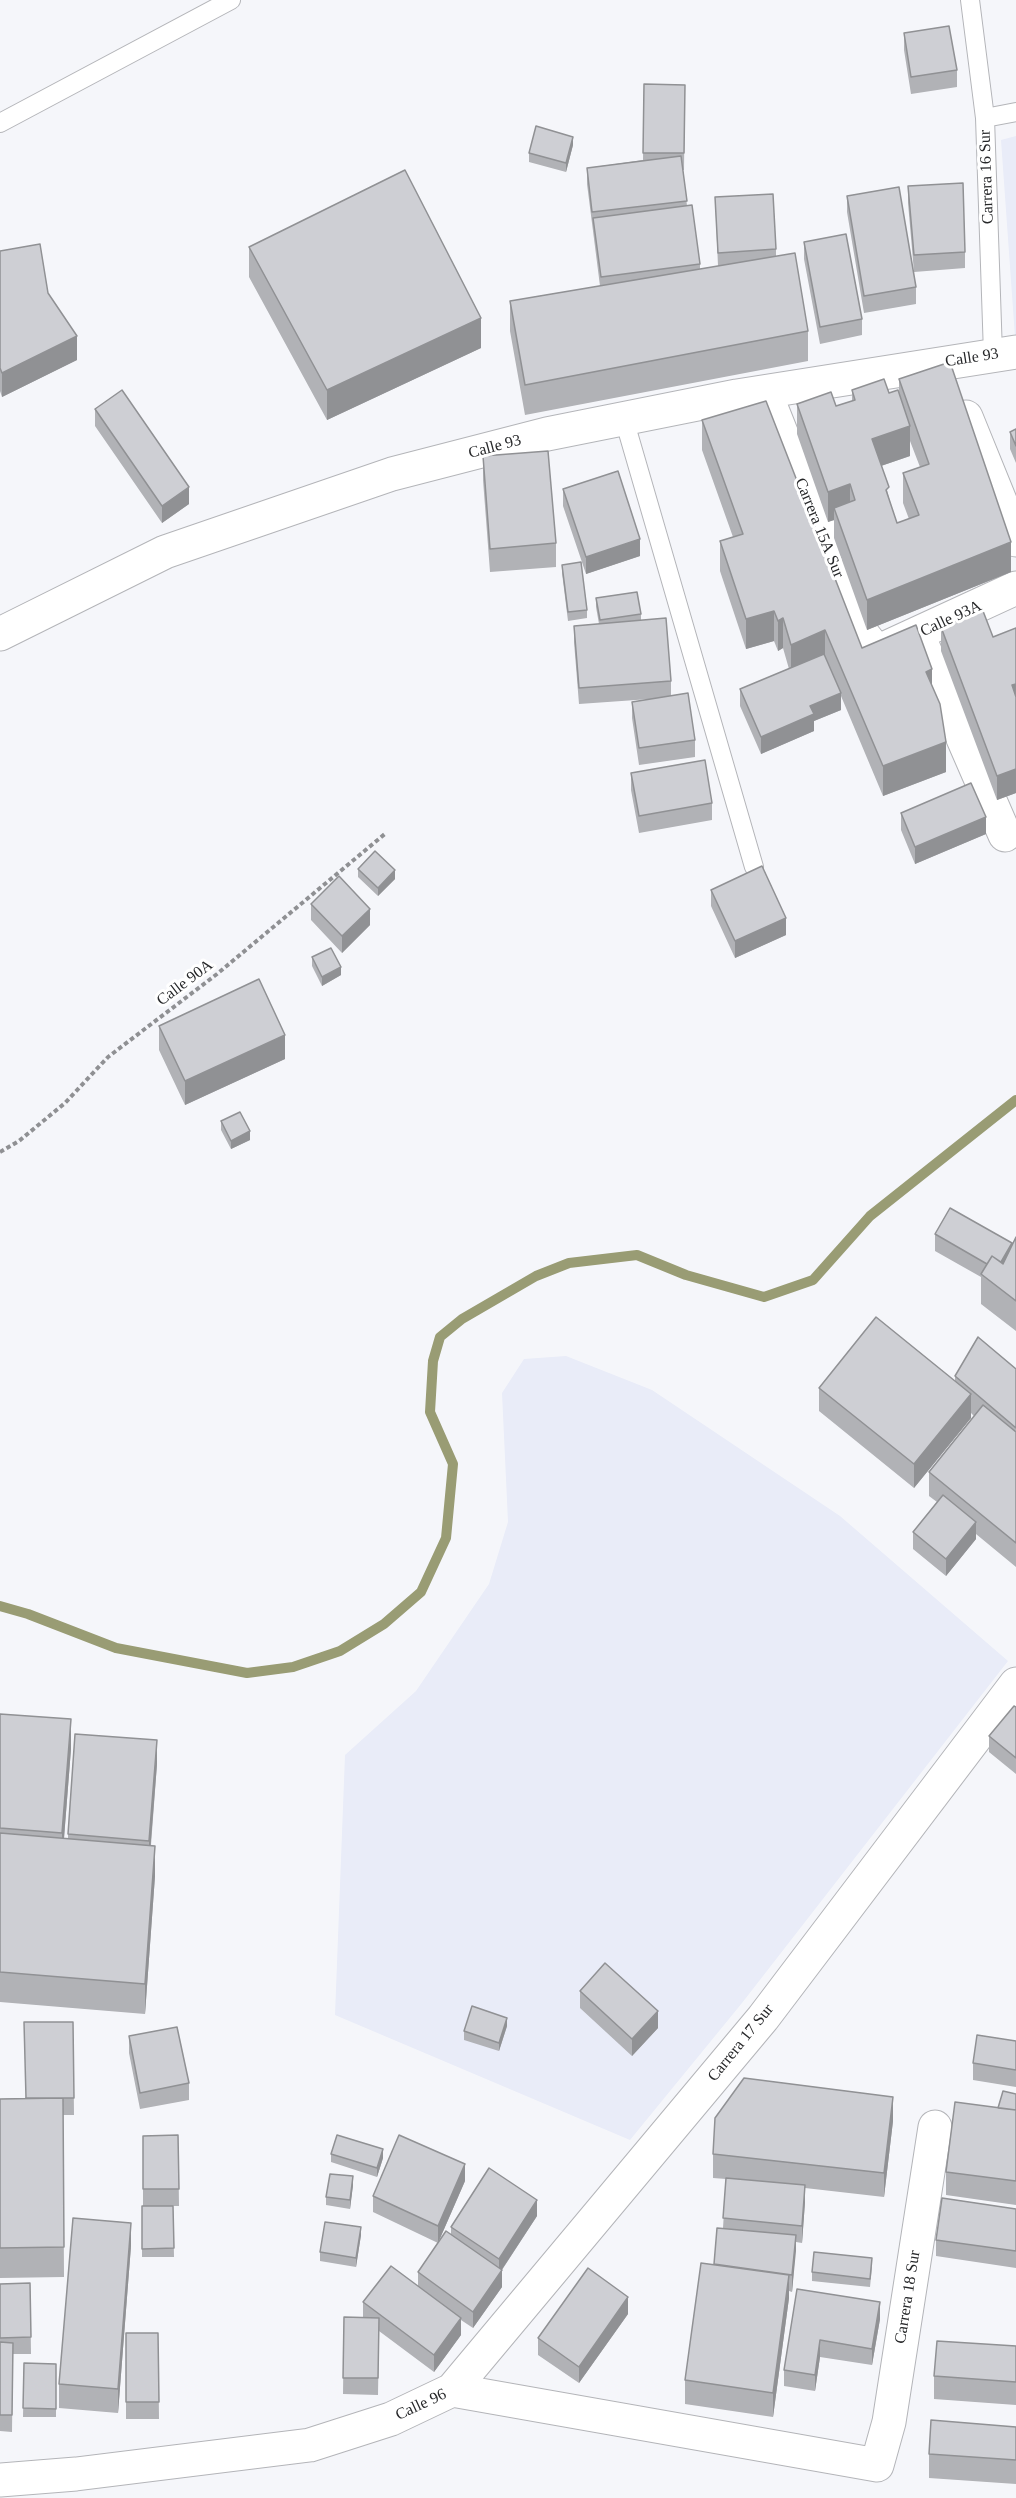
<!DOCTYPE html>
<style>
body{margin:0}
canvas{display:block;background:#f5f6fa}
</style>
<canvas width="1016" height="2498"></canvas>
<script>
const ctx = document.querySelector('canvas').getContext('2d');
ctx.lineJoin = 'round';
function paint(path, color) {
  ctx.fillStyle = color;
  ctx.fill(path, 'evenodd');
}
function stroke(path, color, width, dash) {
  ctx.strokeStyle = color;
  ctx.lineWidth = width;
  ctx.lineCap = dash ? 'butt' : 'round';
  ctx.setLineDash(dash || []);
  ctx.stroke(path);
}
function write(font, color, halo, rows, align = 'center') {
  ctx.font = font + ' "Times New Roman",serif';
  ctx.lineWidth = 6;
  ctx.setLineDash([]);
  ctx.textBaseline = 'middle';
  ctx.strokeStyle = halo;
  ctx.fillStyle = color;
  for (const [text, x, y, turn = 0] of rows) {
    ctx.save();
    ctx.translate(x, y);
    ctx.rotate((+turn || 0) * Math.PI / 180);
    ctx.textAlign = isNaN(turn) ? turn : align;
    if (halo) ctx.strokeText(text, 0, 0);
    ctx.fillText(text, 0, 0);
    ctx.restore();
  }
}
const built = new Path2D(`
 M1016,136V337H1015L1001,140Z
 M566,1356L652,1390L840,1516L1008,1661L742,2003L630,2140L335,2015L345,1755L416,1691L489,1584L508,1522L502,1393L524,1359Z`);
const stream = new Path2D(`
 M0,1606L28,1614L116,1648L247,1673L293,1667L340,1651L384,1624L421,1592L446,1538L453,1464L430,1412L433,1361L440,1337L462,1319L536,1276L569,1263L637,1255L686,1275L764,1297L813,1280L870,1216L1016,1100`);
const path = new Path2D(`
 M0,1152L19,1141L65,1103L108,1057L217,974L386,833`);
const lane = new Path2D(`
 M970,0L985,118L993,354
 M985,118L1016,112
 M0,123L231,0
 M624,419L754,867`);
const street = new Path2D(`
 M765,392L860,631L877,652L1016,588
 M966,417L1016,540
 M0,634L165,552L392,474L547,434L737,396L1016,352
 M918,635L1005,835
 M452,2390L763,2018L1016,1684
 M0,2480L76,2474L310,2445L391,2419L452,2390L877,2465L889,2422L935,2127`);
const wall = new Path2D(`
 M904,33L957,70V87L911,94L904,50Z
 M644,84L685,85L684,170H683L687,206L700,264V269L718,266L715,197L776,249V256L808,331V361L525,415L510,331V301L600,286L587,184V168L643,160Z
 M573,145L566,172L529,162V153Z
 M908,186L965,252V268L914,272L908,203Z
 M847,196L916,287V304L864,313L847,212Z
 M804,242L862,319V335L820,344L804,259Z
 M249,247L481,348L327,420L249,277Z
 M0,251L48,293L77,360L2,397L0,391Z
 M899,379L1011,572L867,630L834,538V520L828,522L797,434V404L836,406L852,401V390L899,395ZM910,441L920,467L903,473V503L909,519L897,523L889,498L881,466L910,456Z
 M95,409L189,504L162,523L95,426Z
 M702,420L862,648L932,685L946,772L883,796L841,696V710L814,721V731L761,754L740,706V689L789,669L783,648L778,651L774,641L746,649L720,571V541L733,537L702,450Z
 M1016,429V463L1010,449V432Z
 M483,456L556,543V567L490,572L483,480Z
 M563,489L640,556L586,574L563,506Z
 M562,565L587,610V618L568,621L562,573Z
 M596,598L641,614V620L671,681V696L695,740V757L639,765L632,718V702L650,699L579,704L574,642V626L599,624L596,607Z
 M941,627L993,637L1016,628V793L997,800L941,651Z
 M631,773L712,803V820L639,833L631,790Z
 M901,813L986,834L915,864L901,830Z
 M358,869L395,879L378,896L358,877Z
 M711,890L786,935L735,958L711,906Z
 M311,904L370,925L342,953L311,920Z
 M312,957L341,975L322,986L312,966Z
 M159,1026L285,1059L185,1105L159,1050Z
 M221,1121L250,1140L231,1149L221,1130Z
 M935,1234L1012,1246L1016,1237V1331L981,1304V1277L935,1251Z
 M1016,1369V1567L976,1534V1539L946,1576L913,1549V1532L937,1502L929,1496V1472L974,1416L971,1413V1418L914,1488L819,1411V1388L955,1381V1376Z
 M1016,1707V1774L989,1752V1736Z
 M0,1714L71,1749L64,1839H68V1834L157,1764L151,1845L155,1876L145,2014L0,2002Z
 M580,1991L658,2028L632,2056L580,2008Z
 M73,2022L74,2115H63L64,2277L0,2278V2099L25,2098Z
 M507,2026L499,2051L464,2040V2031Z
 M129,2036L189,2083V2100L140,2109L129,2053Z
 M1016,2041V2087L973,2080V2063Z
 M1016,2094V2205L946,2195V2172L998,2108Z
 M893,2121L884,2197L805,2188V2202L802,2243L796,2242L792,2292L789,2291V2298L773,2417L685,2404V2380L723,2228L726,2179L713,2178V2154Z
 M178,2135L179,2206H173L174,2257H142V2206H143V2136Z
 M331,2154L383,2158L377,2177L331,2162Z
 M465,2181L438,2243L373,2212V2196Z
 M353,2185L350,2209L326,2205V2197Z
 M1016,2209V2268L936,2256V2240Z
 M537,2216L502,2270V2287L473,2328L461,2320V2335L434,2372L379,2331L378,2395L343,2394L344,2317L363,2318V2302L418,2286V2272L451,2235V2227Z
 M361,2235L356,2267L320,2261V2252Z
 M131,2246L118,2413L59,2408V2384Z
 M872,2267L870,2287L812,2281V2272Z
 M30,2283L31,2354H13L12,2432L0,2431V2284Z
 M797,2289L880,2319L872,2365L820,2357L815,2391L784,2386V2370Z
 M628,2314L579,2383L538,2355V2338Z
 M126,2333H158L159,2419H126Z
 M1016,2346V2405L934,2399V2376Z
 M24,2363L56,2364V2417H23Z
 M1016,2427V2484L929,2478V2454Z`);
const shadedWall = new Path2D(`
 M573,137V145L566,172V163Z
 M481,318V348L327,420V390Z
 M77,336V360L2,397V373Z
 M910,426V456L872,469V439Z
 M850,484V514L834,508V520L828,522V492Z
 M189,487V504L162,523V506Z
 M640,539V556L586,574V557Z
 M1011,542V572L867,630V600Z
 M774,611V641L746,649V619Z
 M783,618V648L778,651V621Z
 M825,630V660L791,675V645Z
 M932,669V699L926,672Z
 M1016,684V707L1012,685Z
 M841,693V710L814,721V731L761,754V737L810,706Z
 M946,742V772L883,796V766Z
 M1016,769V793L997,800V776Z
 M986,817V834L915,864V847Z
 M395,870V879L378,896V888Z
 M370,909V925L342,953V936Z
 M786,918V935L735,958V941Z
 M341,967V975L322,986V977Z
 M285,1035V1059L185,1105V1081Z
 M250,1131V1140L231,1149V1141Z
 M1012,1243V1260L997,1269Z
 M971,1394V1418L914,1488V1464Z
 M976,1522V1539L946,1576V1559Z
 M71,1719V1749L62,1863V1833Z
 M157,1740V1764L149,1865V1841Z
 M155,1846V1876L145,2014V1984Z
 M658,2011V2028L632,2056V2039Z
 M507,2018V2026L499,2051V2043Z
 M893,2097V2121L884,2197V2173Z
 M383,2149V2158L377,2177V2168Z
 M465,2164V2181L438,2243V2226Z
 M353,2176V2185L350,2209V2200Z
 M805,2185V2202L802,2243V2226Z
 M537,2200V2216L499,2274L502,2270V2287L473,2328V2312L499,2275V2259Z
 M131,2223V2246L118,2413V2389Z
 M361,2227V2235L356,2267V2258Z
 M796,2235V2251L792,2292V2275Z
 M789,2275V2298L773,2417V2393Z
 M628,2297V2314L579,2383V2367Z
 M880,2302V2319L872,2365V2349Z
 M461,2318V2335L434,2372V2355Z
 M820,2340V2357L815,2391V2375Z`);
const building = new Path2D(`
 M949,26L957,70L911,77L904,33Z
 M644,84L685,85L684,153H643Z
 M536,126L573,137L566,163L529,153Z
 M681,156L687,201L592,212L587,168Z
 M405,170L481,318L327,390L249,247Z
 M963,183L965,252L914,255L908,186Z
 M899,187L916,287L864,296L847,196Z
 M773,194L776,249L718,253L715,197Z
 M692,205L700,264L601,277L593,218Z
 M846,234L862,319L820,327L804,242Z
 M40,244L48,293L77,336L2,373L0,368V251Z
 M795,253L808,331L525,385L510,301Z
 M950,362L1011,542L867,600L834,508L855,500L850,484L828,492L797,404L831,392L836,406L855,400L852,390L884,379L889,393L898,390L910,426L872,439L889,487L886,490L897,523L919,515L903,473L929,464L899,379Z
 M122,390L189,487L162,506L95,409Z
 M766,401L862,648L916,625L932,669L926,672L940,704L946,742L883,766L825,630L791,645L783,618L778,621L774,611L746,619L720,541L743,534L702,420Z
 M1016,429V446L1010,432Z
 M548,451L556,543L490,549L483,456Z
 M618,471L640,539L586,557L563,489Z
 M581,562L587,610L568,612L562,565Z
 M637,592L641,614L600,620L596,598Z
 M983,611L993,637L1016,628V684L1012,685L1016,697V769L997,776L941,627Z
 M666,618L671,681L579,688L574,626Z
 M824,654L841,693L810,706L814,714L761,737L740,689Z
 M688,693L695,740L639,748L632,702Z
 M705,760L712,803L639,816L631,773Z
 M971,783L986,817L915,847L901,813Z
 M375,851L395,870L378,888L358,869Z
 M762,866L786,918L735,941L711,890Z
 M339,876L370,909L342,936L311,904Z
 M331,948L341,967L322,977L312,957Z
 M259,979L285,1035L185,1081L159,1026Z
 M240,1112L250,1131L231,1141L221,1121Z
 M950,1208L1012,1243L1001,1262L992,1256L987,1264L935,1234Z
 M1016,1237V1301L981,1274L992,1256L1003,1264Z
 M876,1317L971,1394L914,1464L819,1388Z
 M978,1337L1016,1369V1428L955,1376Z
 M983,1405L1016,1432V1543L929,1472Z
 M943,1495L976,1522L946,1559L913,1532Z
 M1014,1706L1016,1707V1758L989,1736Z
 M0,1714L71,1719L62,1833L0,1828Z
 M75,1734L157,1740L149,1841L68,1834Z
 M0,1833L155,1846L145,1984L0,1972Z
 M605,1963L658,2011L632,2039L580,1991Z
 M472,2006L507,2018L499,2043L464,2031Z
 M24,2022H73L74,2098H26Z
 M177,2027L189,2083L140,2093L129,2036Z
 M977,2035L1016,2041V2070L973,2063Z
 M744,2078L893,2097L884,2173L713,2154L715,2118Z
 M1003,2091L1016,2094V2110L998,2108Z
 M63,2098L64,2247L0,2248V2099Z
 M955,2102L1016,2110V2181L946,2172Z
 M178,2135L179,2189H143V2136Z
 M337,2135L383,2149L377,2168L331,2154Z
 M399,2135L465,2164L438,2226L373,2196Z
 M489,2168L537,2200L499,2259L451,2227Z
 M330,2174L353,2176L350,2200L326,2197Z
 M726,2178L805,2185L802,2226L723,2218Z
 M942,2198L1016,2209V2251L936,2240Z
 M142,2206H173L174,2248L142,2249Z
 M73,2218L131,2223L118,2389L59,2384Z
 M325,2222L361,2227L356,2258L320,2252Z
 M717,2228L796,2235L792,2275L714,2264Z
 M446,2231L502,2270L473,2312L418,2272Z
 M814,2252L872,2258L870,2279L812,2272Z
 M701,2263L789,2275L773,2393L685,2380Z
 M391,2266L461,2318L434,2355L363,2302Z
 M588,2268L628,2297L579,2367L538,2338Z
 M30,2283L31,2337L0,2338V2284Z
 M797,2289L880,2302L872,2349L820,2340L815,2375L784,2370Z
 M344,2317L379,2318L378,2378H343Z
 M126,2333H158L159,2402H126Z
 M937,2341L1016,2346V2382L934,2376Z
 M0,2342L13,2343L12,2415H0Z
 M24,2363L56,2364V2409L23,2408Z
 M931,2420L1016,2427V2460L929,2454Z`);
const streetNames = [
 ["Carrera 16 Sur",987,177,-92],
 ["Calle 93",972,358,-9],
 ["Calle 93",495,447,-15],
 ["Carrera 15A Sur",819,528,68],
 ["Calle 93A",951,619,-25],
 ["Calle 90A",185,983,-37],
 ["Carrera 17 Sur",741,2043,-51],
 ["Carrera 18 Sur",908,2297,-81],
 ["Calle 96",421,2405,-25]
];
paint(built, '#e9ecf8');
stroke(stream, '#999c74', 10);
stroke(lane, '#b4b5b9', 20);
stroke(street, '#b4b5b9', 35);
stroke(path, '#8f9093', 4, [4.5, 3]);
stroke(lane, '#fff', 18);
stroke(street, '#fff', 33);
paint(wall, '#b1b2b6');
paint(shadedWall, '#909194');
paint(building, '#cecfd4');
stroke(building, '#909194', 1.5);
write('16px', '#262729', '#fff', streetNames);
</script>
